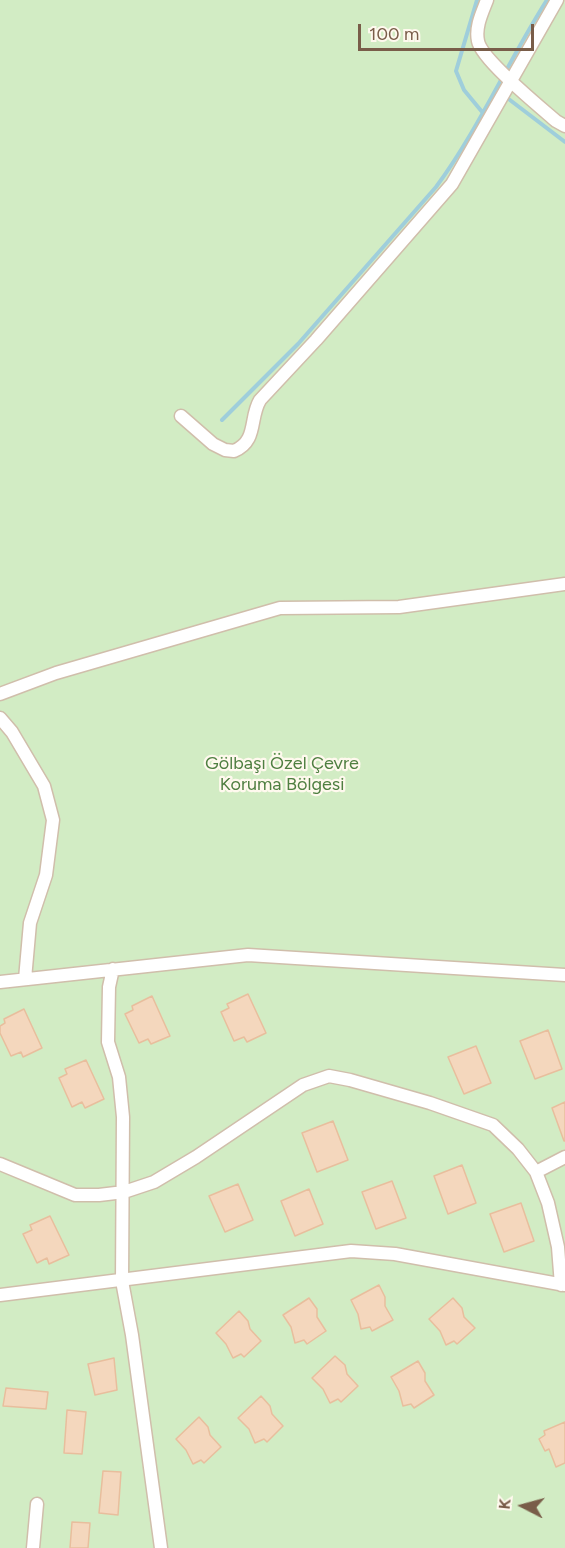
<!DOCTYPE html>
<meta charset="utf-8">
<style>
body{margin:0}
#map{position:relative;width:565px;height:1548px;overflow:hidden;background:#fdf6e7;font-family:Figtree,sans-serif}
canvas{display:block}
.north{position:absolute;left:493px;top:1476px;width:60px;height:60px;-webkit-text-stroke:4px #fff9ee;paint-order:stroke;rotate:276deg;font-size:16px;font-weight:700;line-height:24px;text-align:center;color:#795d49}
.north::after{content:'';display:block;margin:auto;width:21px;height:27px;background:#795d49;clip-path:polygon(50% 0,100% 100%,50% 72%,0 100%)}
.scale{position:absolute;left:358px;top:24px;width:176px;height:27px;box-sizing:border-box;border:3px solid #795d49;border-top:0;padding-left:8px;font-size:18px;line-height:21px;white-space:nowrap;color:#795d49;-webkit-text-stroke:4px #fff9ee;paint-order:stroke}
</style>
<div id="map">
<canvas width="565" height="1548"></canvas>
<div class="north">K</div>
<div class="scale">100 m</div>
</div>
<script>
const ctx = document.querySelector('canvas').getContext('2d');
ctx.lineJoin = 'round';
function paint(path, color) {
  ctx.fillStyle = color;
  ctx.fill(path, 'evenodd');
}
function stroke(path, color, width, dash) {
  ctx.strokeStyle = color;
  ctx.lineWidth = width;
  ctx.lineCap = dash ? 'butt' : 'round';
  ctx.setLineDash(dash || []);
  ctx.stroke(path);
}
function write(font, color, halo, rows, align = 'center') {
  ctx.font = font + ' Figtree,sans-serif';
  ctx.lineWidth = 4.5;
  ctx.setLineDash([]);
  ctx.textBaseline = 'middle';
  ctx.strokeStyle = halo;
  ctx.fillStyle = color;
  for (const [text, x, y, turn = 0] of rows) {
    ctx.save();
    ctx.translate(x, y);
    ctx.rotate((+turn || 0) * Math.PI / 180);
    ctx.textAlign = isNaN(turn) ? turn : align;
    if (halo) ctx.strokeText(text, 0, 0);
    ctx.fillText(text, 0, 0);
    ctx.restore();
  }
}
const green = new Path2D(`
 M0,0H565V1548H0Z`);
const stream = new Path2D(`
 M477,0L456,71L464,90L483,113
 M506,97L565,142
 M222,420L298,344L436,187C479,129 508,61 547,0`);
const building = new Path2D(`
 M248,994L266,1033L247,1042L244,1037L234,1041L221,1012L229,1008L227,1004Z
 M152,996L170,1036L151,1044L148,1039L139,1043L125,1014L133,1010L132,1006Z
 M24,1009L42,1048L23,1057L21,1052L11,1056L0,1033V1026L5,1023L4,1019Z
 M548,1030L562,1069L535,1079L520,1041Z
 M476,1046L491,1083L464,1094L448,1057Z
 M86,1060L104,1099L85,1108L82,1102L72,1107L59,1078L67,1074L65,1069Z
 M565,1102V1141H564L552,1108Z
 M333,1121L348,1160L317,1172L302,1133Z
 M462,1165L476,1203L448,1214L434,1176Z
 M392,1181L406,1218L376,1229L362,1192Z
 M238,1184L253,1220L225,1232L209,1196Z
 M309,1189L323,1224L295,1236L281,1201Z
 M521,1203L534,1241L504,1252L490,1214Z
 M50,1216L69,1255L49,1264L47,1258L37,1263L23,1234L32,1230L30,1225Z
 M379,1285L385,1297V1306L393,1320L372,1331L370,1327L361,1329L358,1314L351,1300Z
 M309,1298L317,1309V1317L326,1331L307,1344L304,1340L295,1343L291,1327L283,1315Z
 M453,1298L462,1308L464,1317L475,1328L457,1344L454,1341L446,1345L440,1331L429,1319Z
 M239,1311L248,1321L250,1329L261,1341L244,1357L241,1354L233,1358L226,1344L216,1333Z
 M335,1356L345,1365L347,1374L358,1386L341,1402L338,1399L330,1403L323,1389L312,1378Z
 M114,1358L117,1390L95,1395L88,1364Z
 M418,1361L425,1373V1381L434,1395L414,1408L411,1404L403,1406L399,1391L391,1377Z
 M6,1388L48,1392L46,1409L3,1406Z
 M261,1396L270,1406L272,1414L283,1426L267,1442L264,1439L255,1443L249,1429L238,1418Z
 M67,1410L86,1412L82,1454L64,1453Z
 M199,1417L208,1427L210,1435L221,1447L204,1463L201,1460L193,1464L186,1450L176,1439Z
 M565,1422V1463L556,1467L549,1449L545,1451L539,1439L545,1435L544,1431Z
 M103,1471L121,1472L118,1515L99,1513Z
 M72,1522L90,1523L88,1548H70Z`);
const minor = new Path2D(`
 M487,0C482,13 475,27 478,41C481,59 540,107 556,121L565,126
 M181,416L213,444L225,450L234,451C258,441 249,418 260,400L316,340L452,184L557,0
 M0,694L56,673L280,608L399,607L565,584
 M0,718L12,732L44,786L53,820L46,875L30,923L25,979
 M113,969L109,987L108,1042L119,1077L123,1117L122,1281L132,1335L161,1548
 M0,982L248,955L565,975
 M0,1164L75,1195H99L124,1192L154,1182L196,1157L303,1085L329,1076L350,1080L430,1103L493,1125L518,1149L536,1172L548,1203L558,1247L561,1285
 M536,1172L565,1157
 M0,1295L351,1251L395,1254L565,1285
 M33,1548L37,1504`);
const parkNames = [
 ["Gölbaşı Özel Çevre",282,764],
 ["Koruma Bölgesi",282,785]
];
paint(green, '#d2ecc4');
stroke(stream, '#9fcedb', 4);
paint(building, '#f4d7bd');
stroke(building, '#e8be9d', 1.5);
stroke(minor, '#d0beab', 15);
stroke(minor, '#fff', 12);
write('18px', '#4f7f41', '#fff9ee', parkNames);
</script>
